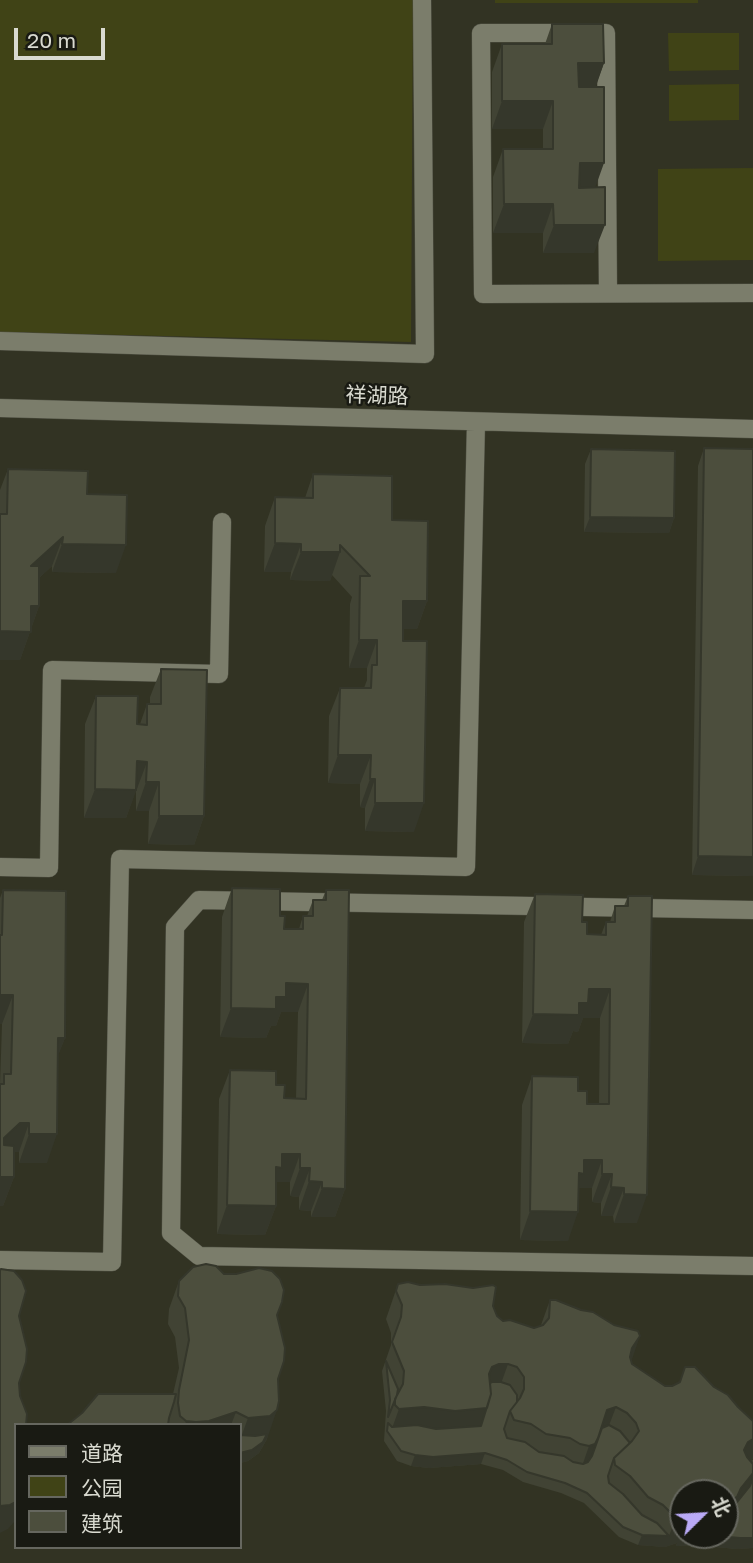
<!DOCTYPE html>
<meta charset="utf-8">
<style>
body{margin:0}
#map{position:relative;width:753px;height:1563px;overflow:hidden;background:#323323;font-family:"Golos Text","Noto Sans SC",sans-serif}
canvas{display:block}
.legend{position:absolute;left:14px;top:1423px;width:228px;height:126px;box-sizing:border-box;background:#191a13;border:2px solid #66675f;margin:0;padding:9px 12px;list-style:none;font-size:21px;color:#d9dad0}
.legend li{display:flex;align-items:center;gap:14px;height:35px}
.legend b{width:35px;border:2px solid #66675f}
.north{position:absolute;left:669px;top:1479px;width:70px;height:70px;box-sizing:border-box;background:#191a13;border:2px solid #66675f;border-radius:50%;rotate:66deg;font-size:19px;font-weight:700;line-height:28px;text-align:center;color:#d9dad0}
.north::after{content:'';display:block;margin:auto;width:24px;height:32px;background:#baaaf6;clip-path:polygon(50% 0,100% 100%,50% 72%,0 100%)}
.scale{position:absolute;left:14px;top:28px;width:91px;height:32px;box-sizing:border-box;border:4px solid #d9dad0;border-top:0;padding-left:9px;font-size:21px;line-height:24px;white-space:nowrap;color:#d9dad0;-webkit-text-stroke:5px #191a13;paint-order:stroke}
</style>
<div id="map">
<canvas width="753" height="1563"></canvas>
<ul class="legend">
<li><b style="height:9px;background:#7b7d6b"></b>道路</li>
<li><b style="height:19px;background:#404316"></b>公园</li>
<li><b style="height:19px;background:#4c4e3d"></b>建筑</li>
</ul>
<div class="north">北</div>
<div class="scale">20 m</div>
</div>
<script>
const ctx = document.querySelector('canvas').getContext('2d');
ctx.lineJoin = 'round';
function paint(path, color) {
  ctx.fillStyle = color;
  ctx.fill(path, 'evenodd');
}
function stroke(path, color, width, dash) {
  ctx.strokeStyle = color;
  ctx.lineWidth = width;
  ctx.lineCap = dash ? 'butt' : 'round';
  ctx.setLineDash(dash || []);
  ctx.stroke(path);
}
function write(font, color, halo, rows, align = 'center') {
  ctx.font = font + ' "Golos Text","Noto Sans SC",sans-serif';
  ctx.lineWidth = 5;
  ctx.setLineDash([]);
  ctx.textBaseline = 'middle';
  ctx.strokeStyle = halo;
  ctx.fillStyle = color;
  for (const [text, x, y, turn = 0] of rows) {
    ctx.save();
    ctx.translate(x, y);
    ctx.rotate((+turn || 0) * Math.PI / 180);
    ctx.textAlign = isNaN(turn) ? turn : align;
    if (halo) ctx.strokeText(text, 0, 0);
    ctx.fillText(text, 0, 0);
    ctx.restore();
  }
}
const green = new Path2D(`
 M0,0H413L411,342L0,332Z
 M495,0H698V3H495Z
 M668,33H739V70L669,71Z
 M739,84V120L669,121V85Z
 M753,168V260L658,261V169Z`);
const minor = new Path2D(`
 M608,293L606,33H481L483,294L753,293
 M0,341L425,354L422,0
 M0,408L753,429
 M0,867L49,868L52,670L219,674L222,522
 M753,910L199,900L175,927L171,1233L199,1256L753,1266
 M0,1260L112,1262L120,859L466,867L476,422`);
const wall = new Path2D(`
 M552,24L604,63L595,87L594,253H543V233H493V177L503,149H543V129H492V72L502,44H545Z
 M704,448L753,876L692,875L698,466Z
 M591,449L674,518L669,533L584,532L585,464Z
 M8,469L87,494L116,573L52,572V566L39,578V606L20,660H0V490Z
 M313,474L392,520L427,601L417,629H403L414,832L365,831V808L360,807V784L328,783L329,716L340,688H364L367,680V668H349L350,604L352,597L332,575L330,581L290,580L291,572H264L265,526L275,497L305,498Z
 M161,669L204,816L194,845L148,844L149,811H136V790L126,818H84L85,724L96,696L137,724H140L147,704H150V697Z
 M232,888L280,916L284,929H299L303,916H307L313,900H322L326,890L345,1189L335,1217H311V1211L299,1210V1197L290,1196V1182H276V1206L265,1235L217,1234L219,1099L230,1070L276,1085L284,1098H296L298,1012H281L276,1026H271L266,1038L220,1037L222,917Z
 M3,890L65,1038L58,1055L47,1163H19V1152H14V1177L3,1206L0,1084L2,1024H0V898Z
 M535,894L582,922L587,934L601,935L606,922H610L615,906H624L628,896L637,1223H614L613,1216H601V1203L592,1202V1188H579L568,1241L520,1240L522,1105L532,1076L578,1091L587,1104H599L600,1018H583L578,1032L573,1031L568,1044L522,1043L524,922Z
 M224,1274L277,1316L278,1379L267,1439L259,1453L248,1461L240,1463V1425H67L173,1394L179,1368L175,1337L168,1324L169,1309L179,1281Z
 M398,1284L493,1306L497,1316L503,1321L534,1328L541,1325L550,1300L631,1362L632,1364L665,1386L714,1387L753,1421V1457L752,1460H753V1548L737,1549L694,1545L676,1546L677,1543L665,1547L638,1545L619,1537L584,1503L561,1493L523,1482L503,1470L481,1464L429,1468L411,1466L397,1461L384,1441L386,1411L382,1371L391,1345V1333L386,1319ZM683,1493H725V1535Z`);
const shadedWall = new Path2D(`
 M578,63H604L594,92L568,91Z
 M502,101H553L543,129H492Z
 M580,163H604L594,191H569Z
 M504,204H553L543,233H493Z
 M554,225H605L594,253H543Z
 M590,517L674,518L669,533L584,532Z
 M63,537L52,566L21,595L31,566Z
 M275,543L301,544L291,572H264Z
 M62,544L126,545L116,573L52,572Z
 M301,552H340L330,581L290,580Z
 M403,601H427L417,629H393Z
 M31,606H39L20,660H0V631Z
 M359,640H377L367,668H349Z
 M338,755H371L360,784L328,783Z
 M137,761L147,762L126,818H84L95,789Z
 M370,779H375L365,808L360,807Z
 M146,782H159L149,811H136Z
 M375,803H424L414,832L365,831Z
 M159,816H204L194,845L148,844Z
 M698,856L753,857V876L692,875Z
 M286,983L308,984L298,1012H281L276,1026H271L266,1038L220,1037L231,1008L276,997Z
 M589,989H610L600,1018H583L578,1032L573,1031L568,1044L522,1043L533,1014L579,1003Z
 M0,995H13L2,1024H0Z
 M58,1038H65L54,1066Z
 M20,1123H29L19,1152H9L0,1161L4,1138Z
 M29,1134H57L47,1163H19Z
 M282,1154H300L290,1182H276L266,1196Z
 M584,1160H602L592,1188H579L568,1202Z
 M300,1168H310L299,1197L290,1196Z
 M602,1174H612L601,1203L592,1202Z
 M0,1177H14L3,1206H0Z
 M309,1181L322,1182L311,1211L299,1210Z
 M611,1187L624,1188L613,1216H601Z
 M322,1188L345,1189L335,1217H311Z
 M624,1194L647,1195L637,1223H614Z
 M227,1205L276,1206L265,1235L217,1234Z
 M530,1211L578,1212L568,1241L520,1240Z
 M640,1336L630,1365L621,1377L632,1348Z
 M499,1364H508L498,1392H488L489,1374L492,1367Z
 M424,1407L487,1408L477,1437L390,1434L399,1409Z
 M616,1407L605,1436L588,1467L579,1475L589,1446L607,1410Z
 M277,1410L267,1439L259,1453L248,1461L240,1463V1440L248,1418Z
 M236,1412L231,1425H185L186,1421Z
 M753,1439V1457L750,1464L734,1479L748,1442Z
 M485,1453L481,1464L429,1468L411,1466L415,1455Z
 M753,1473V1478L746,1496L725,1526V1516L731,1500Z
 M712,1489L710,1493H701L703,1491Z
 M16,1502V1518L14,1522L8,1529L0,1533V1506Z
 M683,1516V1534L682,1535H705L753,1538V1548L737,1549L694,1545L676,1546L677,1543L665,1547L638,1545L642,1535L669,1536L676,1518Z`);
const building = new Path2D(`
 M552,24H603L604,63H578L579,87H604V163H580L579,188L605,187V225H554L553,204H504L503,149H553V101H502V44H552Z
 M704,448L753,449V857L698,856Z
 M591,449L675,451L674,518L590,517Z
 M8,469L88,471L87,494L127,495L126,545L62,544L63,537L31,566H39V606H31V632L0,631V514H7Z
 M313,474L392,476V520L428,521L427,601H403V641H427L424,803H375V779H370L371,755H338L340,688H371L372,665H377V640H359L360,576H370L340,545V552H301V544L275,543V497L313,498Z
 M161,669L207,670L204,816H159V782H146L147,762L137,761L136,790L95,789L96,696H138L137,724L147,725V704H161Z
 M232,888L280,889V916H285L284,929H303V916H313V900H326V890H349L345,1189L322,1188V1182L309,1181L310,1168H300V1154H282V1168L276,1167V1206L227,1205L230,1070L276,1071V1085H285L284,1098L306,1099L308,984L286,983V997H276V1009L231,1008Z
 M3,890L66,891L65,1038H58L57,1134H29V1123H20L4,1138V1145L14,1146V1177H0V1084H4V1074H11L13,995H0V935H2Z
 M535,894L583,895L582,922H587V934L606,935V922H615V906H628V896H652L647,1195L624,1194V1188L611,1187L612,1174H602V1160H584V1174L579,1173L578,1212L530,1211L532,1076L578,1077V1091H587V1104H609L610,989H589L588,1003H579V1015L533,1014Z
 M206,1264L216,1266L224,1274H236L259,1268L272,1271L280,1279L284,1290L282,1302L277,1315L285,1348L284,1361L278,1379L279,1401L277,1410L270,1416L248,1418L236,1412L209,1421L196,1422L186,1421L180,1416L178,1403L179,1390L189,1340L185,1308L178,1296L179,1281L193,1267Z
 M1,1269L14,1271L22,1280L26,1291L19,1316L27,1349L26,1362L19,1383L20,1396L27,1414L26,1425H16V1502L10,1505L0,1506V1270Z
 M408,1282L420,1285L445,1284L473,1288L493,1285L496,1287L493,1306L497,1316L503,1321L510,1320L534,1328L543,1325L549,1318L550,1300H556L581,1310L593,1312L614,1325L638,1331L640,1336L632,1348L630,1357L632,1364L665,1386H672L680,1382L685,1367H695L714,1387L728,1395L738,1407L753,1421V1439L748,1442L744,1450L747,1457L753,1464V1473L741,1488L737,1497L731,1500L725,1495V1493L712,1489L703,1491L701,1493H683V1516L676,1518L663,1505L648,1497L630,1476L615,1465L614,1458L632,1441L639,1431L636,1423L627,1413L616,1407L607,1410L598,1438L595,1444L589,1446L580,1444L570,1438L546,1434L531,1424L514,1420L510,1411L520,1398L524,1389V1377L517,1367L508,1364H499L492,1367L489,1374L491,1394L487,1408L455,1411L424,1407L399,1409L395,1405V1399L403,1384L404,1371L392,1342L401,1317L402,1305L396,1291L398,1284Z
 M386,1361L398,1389L397,1395L388,1417L390,1400Z
 M492,1382H501L510,1385L517,1395V1402L510,1411L504,1429L507,1438L525,1442L539,1452L564,1456L573,1462L583,1464L588,1462L592,1456L602,1428L609,1425L620,1431L630,1443L614,1458L608,1476L609,1483L623,1494L642,1515L657,1523L669,1536L642,1535L623,1527L587,1493L565,1483L527,1472L507,1460L485,1453L433,1457L415,1455L401,1451L387,1431L388,1423L392,1427L417,1425L436,1429L481,1426L491,1394L490,1383Z
 M98,1394H176L174,1402L169,1418L168,1425H67L82,1413Z
 M267,1434L263,1442L252,1450L240,1453V1435L255,1436Z
 M753,1478V1538H740L705,1535H725V1518L730,1514L734,1506L750,1486Z`);
const streetNames = [
 ["祥湖路",377,396,2]
];
paint(green, '#404316');
stroke(minor, '#4f5043', 19);
stroke(minor, '#7b7d6b', 18);
paint(wall, '#414334');
paint(shadedWall, '#35372b');
paint(building, '#4c4e3d');
stroke(building, '#35372b', 2);
write('21px', '#d9dad0', '#191a13', streetNames);
</script>
